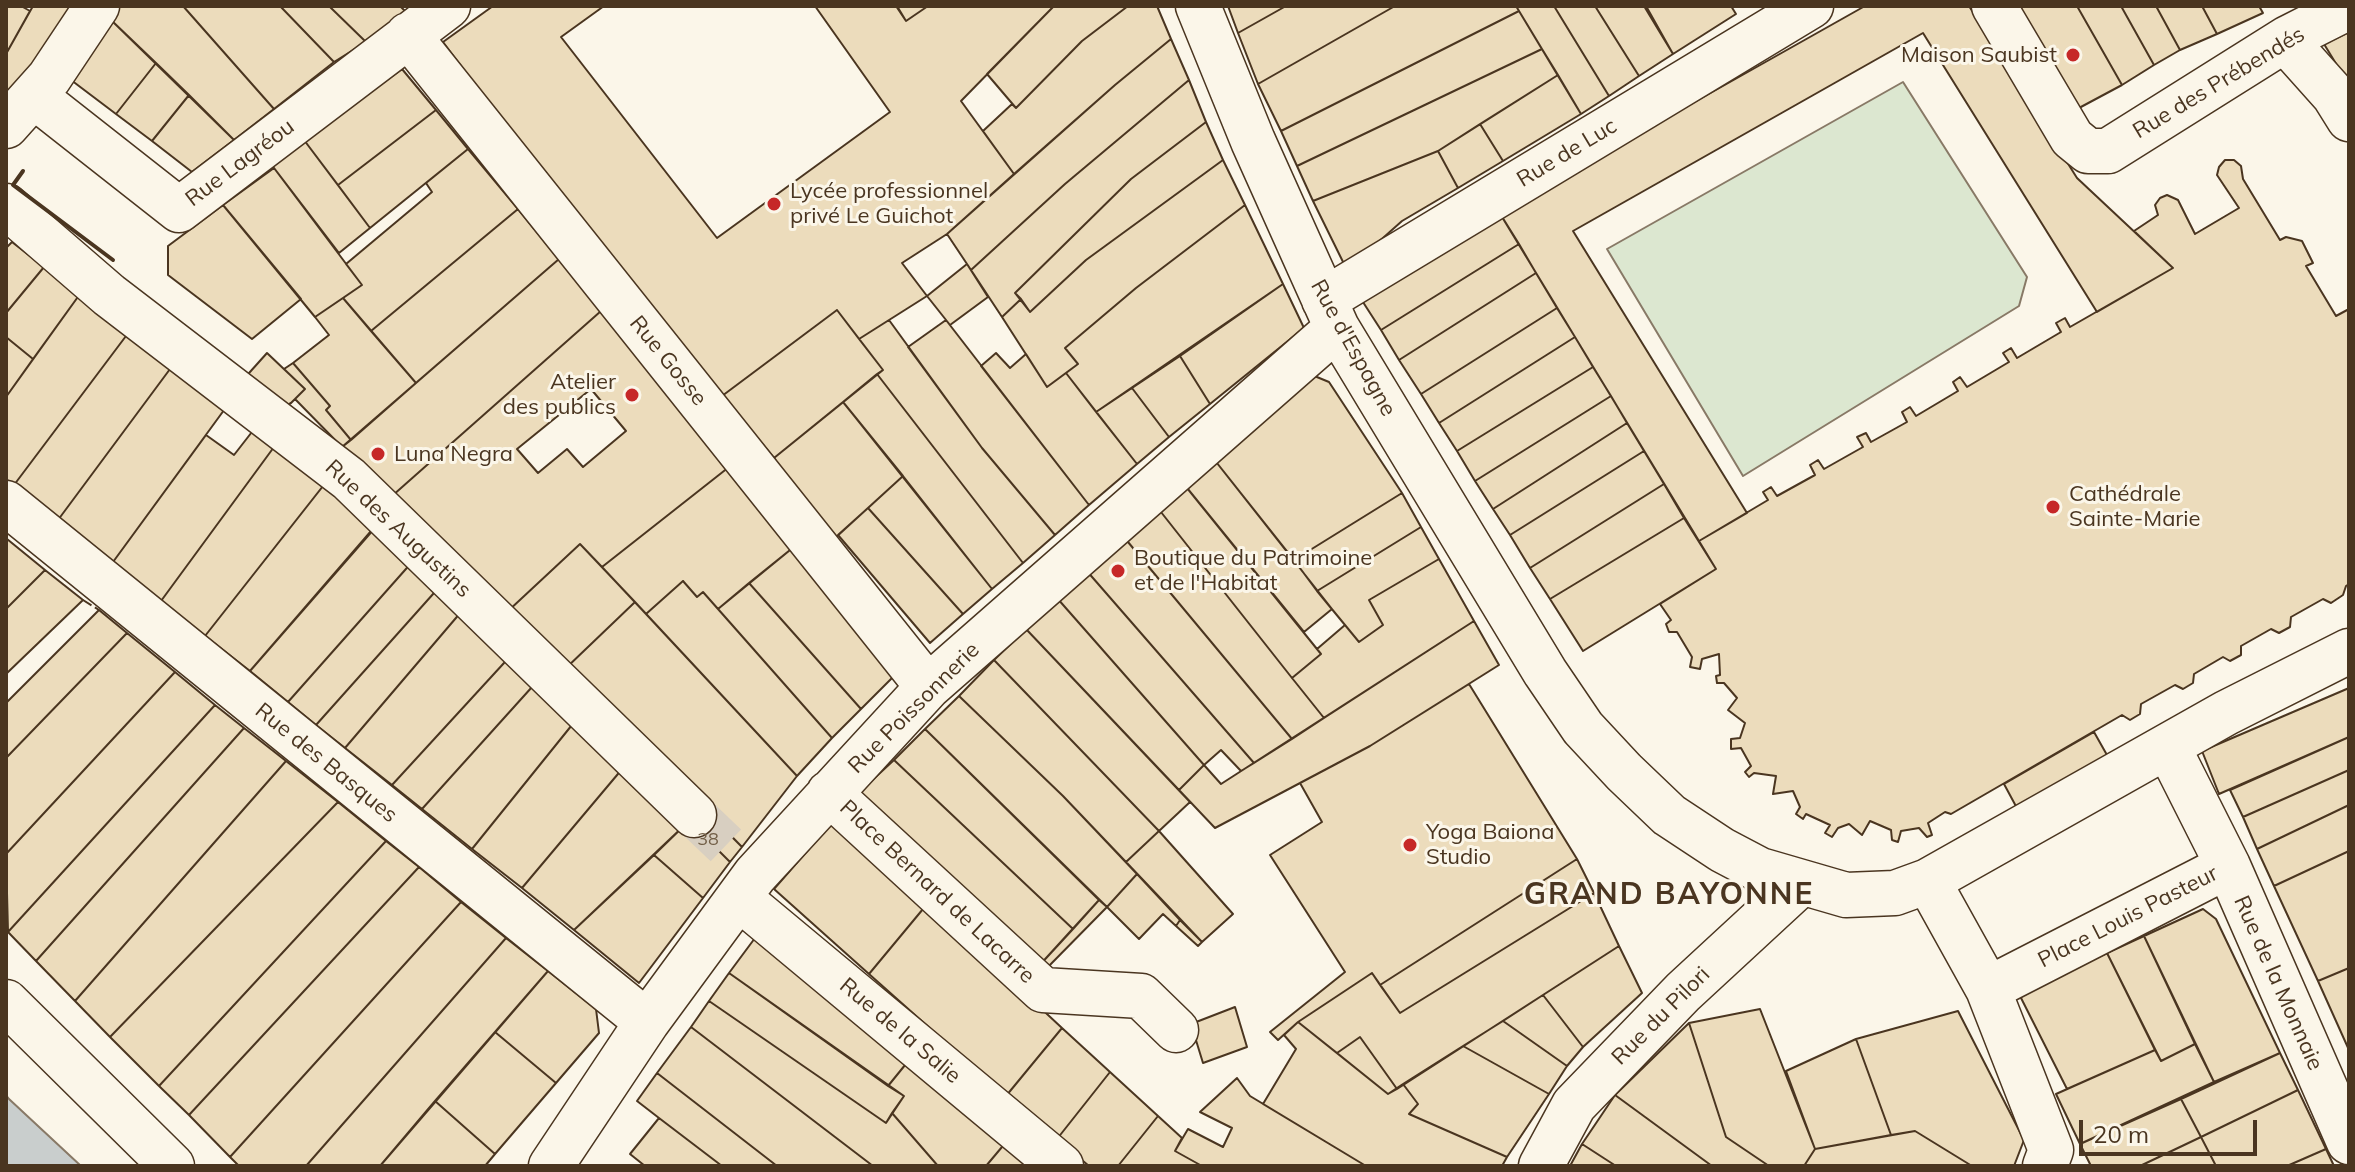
<!DOCTYPE html>
<meta charset="utf-8">
<style>
body{margin:0}
#map{position:relative;width:2355px;height:1172px;overflow:hidden;background:#fbf6e9;font-family:Mulish,sans-serif}
canvas{display:block}
.frame{position:absolute;inset:0;border:8px solid #4a3520;pointer-events:none}
.scale{position:absolute;left:2079px;top:1120px;width:178px;height:36px;box-sizing:border-box;border:4px solid #4a3520;border-top:0;padding-left:10px;font-size:24px;line-height:28px;white-space:nowrap;color:#4a3520;-webkit-text-stroke:6px #fbf6e9;paint-order:stroke}
</style>
<div id="map">
<canvas width="2355" height="1172"></canvas>
<div class="frame"></div>
<div class="scale">20 m</div>
</div>
<script>
const ctx = document.querySelector('canvas').getContext('2d');
ctx.lineJoin = 'round';
function paint(path, color) {
  ctx.fillStyle = color;
  ctx.fill(path, 'evenodd');
}
function stroke(path, color, width, dash) {
  ctx.strokeStyle = color;
  ctx.lineWidth = width;
  ctx.lineCap = dash ? 'butt' : 'round';
  ctx.setLineDash(dash || []);
  ctx.stroke(path);
}
function write(font, color, halo, rows, align = 'center') {
  ctx.font = font + ' Mulish,sans-serif';
  ctx.lineWidth = 6;
  ctx.setLineDash([]);
  ctx.textBaseline = 'middle';
  ctx.strokeStyle = halo;
  ctx.fillStyle = color;
  for (const [text, x, y, turn = 0] of rows) {
    ctx.save();
    ctx.translate(x, y);
    ctx.rotate((+turn || 0) * Math.PI / 180);
    ctx.textAlign = isNaN(turn) ? turn : align;
    if (halo) ctx.strokeText(text, 0, 0);
    ctx.fillText(text, 0, 0);
    ctx.restore();
  }
}
const green = new Path2D(`
 M1903,82L2027,277L2019,306L1743,476L1607,249Z`);
const water = new Path2D(`
 M6,1095L9,1099L81,1166H6Z`);
const building = new Path2D(`
 M6,6H21L30,11L6,54Z
 M33,6H81L6,102V54Z
 M117,6H183L274,109L234,140L110,19Z
 M183,6H280L334,62L274,109Z
 M280,6H329L366,42L334,62Z
 M329,6H400L407,13L366,42Z
 M493,6H604L561,37L717,238L890,112L815,6H896L906,21L928,6H1054L961,101L1014,174L947,234L902,263L927,296L859,339L837,310L722,396L520,145L443,42Z
 M897,6H928L906,21Z
 M1054,6H1128L1082,41L1016,108L987,74Z
 M1128,6H1157L1171,39L1115,85L1014,174L983,131L1012,104L1016,108L1082,41Z
 M1228,6H1286L1238,33Z
 M1286,6H1395L1258,84L1238,33Z
 M1395,6H1516L1519,11L1281,131L1258,84Z
 M1516,6H1554L1609,96L1581,114Z
 M1554,6H1595L1639,76L1609,96Z
 M1595,6H1644L1673,54L1639,76Z
 M1646,6H1731L1736,14L1673,54Z
 M1865,6H1969L2077,178L2173,268L2097,312L1923,33L1573,231L1747,513L1699,541L1499,212Z
 M2012,6H2077L2122,85L2079,108Z
 M2077,6H2121L2154,65L2122,85Z
 M2121,6H2156L2180,50L2154,65Z
 M2156,6H2202L2217,34L2180,50Z
 M2202,6H2259L2263,13L2217,34Z
 M1519,11L1542,49L1297,166L1281,131Z
 M110,19L156,63L116,114L71,80Z
 M2349,32V85L2324,44Z
 M1171,39L1189,80L1065,184L971,270L947,234L1115,85Z
 M1542,49L1558,75L1438,151L1313,201L1297,166Z
 M156,63L189,95L152,141L116,114Z
 M402,69L436,110L338,185L304,140Z
 M1558,75L1581,114L1503,161L1480,124Z
 M1189,80L1206,122L1131,179L1015,293L1021,299L1002,317L971,270L1065,184Z
 M189,95L234,140L192,172L152,141Z
 M436,110L468,149L370,228L338,185Z
 M1206,122L1223,160L1086,260L1030,312L1015,293L1131,179Z
 M1480,124L1503,161L1458,188L1438,151Z
 M304,140L370,228L339,253L271,164Z
 M468,149L518,209L371,331L343,298L362,285L346,264L432,192L426,183Z
 M1438,151L1458,188L1402,221L1347,270L1313,201Z
 M1223,160L1245,205L1136,288L1065,348L1078,364L1047,387L1002,317L1021,299L1030,312L1086,260Z
 M2225,160H2234L2241,166L2243,179L2280,240L2286,237L2302,241L2313,263L2306,266L2336,316L2349,309V584L2346,586L2343,595L2331,603L2323,599L2291,617L2290,627L2279,633L2271,629L2241,646V655L2230,661L2223,657L2194,674L2193,683L2183,689L2175,685L2141,704L2140,714L2130,720L2122,715L1951,814L1945,812L1928,823L1932,835L1927,837L1919,828L1901,831L1898,842L1892,840L1891,830L1870,821L1862,835L1849,824L1838,828L1832,837L1825,833L1830,825L1806,814L1803,819L1796,814L1800,807L1793,791L1773,794L1776,776L1754,773L1749,777L1745,772L1751,766L1741,748L1731,749V739L1740,738L1745,723L1728,710L1737,698L1724,683H1717L1716,676L1720,675L1719,654L1702,659L1700,669L1690,667L1692,657L1677,632H1669L1666,624L1671,620L1660,604L1716,569L1699,541L1768,500L1763,492L1771,487L1777,496L1815,475L1810,465L1818,460L1824,469L1863,447L1857,437L1866,433L1871,442L1907,422L1902,412L1910,407L1916,416L1958,391L1953,382L1960,377L1967,387L2009,362L2003,353L2011,348L2017,358L2061,332L2056,323L2065,318L2070,327L2173,268L2134,231L2158,215L2155,205L2160,198L2167,195L2178,200L2195,234L2239,208L2217,175L2219,167Z
 M274,168L362,285L315,317L223,205Z
 M223,205L301,299L252,339L168,275V246Z
 M1245,205L1283,284L1096,412L1066,373L1078,364L1065,348L1136,288Z
 M518,209L559,259L416,383L371,331Z
 M1499,212L1519,244L1381,330L1361,299Z
 M12,242L44,267L6,313V248Z
 M1519,244L1536,273L1399,360L1381,330Z
 M559,259L601,311L392,496L342,447Z
 M967,264L988,297L950,325L927,296Z
 M44,267L80,294L33,359L6,337V313Z
 M1536,273L1557,308L1421,394L1399,360Z
 M1283,284L1304,328L1210,404L1180,356Z
 M80,294L129,332L14,485L6,479V397Z
 M343,298L416,383L351,440L326,410L330,406L293,363L329,335L315,317Z
 M1557,308L1575,337L1439,423L1421,394Z
 M837,310L883,370L774,458L722,396Z
 M601,311L729,467L602,567L580,544L507,612L392,496ZM591,389L626,431L583,467L567,449L538,473L517,449Z
 M889,320L982,448L1055,535L1023,563L877,374L883,370L859,339Z
 M946,320L1089,505L1055,535L982,448L908,347Z
 M129,332L173,365L58,520L14,485Z
 M6,337L33,359L6,397Z
 M1575,337L1593,367L1457,451L1439,423Z
 M267,353L305,389L291,403L280,409L241,382Z
 M996,353L1010,368L1026,354L1047,387L1066,373L1137,464L1089,505L981,366Z
 M1180,356L1210,404L1169,437L1132,388Z
 M293,363L330,406L326,410L351,440L342,447L295,399L305,389L284,369Z
 M173,365L227,406L113,562L58,520Z
 M1593,367L1611,396L1475,481L1457,451Z
 M877,374L1023,563L992,589L843,402Z
 M1312,375L1329,382L1402,493L1294,560L1213,458Z
 M1132,388L1169,437L1137,464L1096,412Z
 M1611,396L1627,423L1493,509L1475,481Z
 M843,402L903,476L834,539L808,509L774,458Z
 M1627,423L1644,451L1510,535L1493,509Z
 M255,428L274,447L161,601L113,562L206,435L234,455Z
 M274,447L323,486L205,636L161,601Z
 M1644,451L1664,484L1530,568L1510,535Z
 M1213,458L1332,609L1304,632L1183,483Z
 M729,467L795,546L718,609L703,592L697,597L683,581L646,614L602,567Z
 M903,476L992,589L963,614L868,508Z
 M327,481L378,523L250,671L205,636Z
 M1183,483L1321,654L1292,678L1157,507Z
 M1664,484L1684,518L1550,599L1530,568Z
 M1402,493L1421,527L1317,591L1294,560Z
 M1157,507L1292,678L1324,718L1292,739L1123,536Z
 M868,508L963,614L930,643L838,535Z
 M1684,518L1716,569L1583,651L1550,599Z
 M1421,527L1439,559L1369,600L1383,625L1359,642L1317,591Z
 M374,529L413,561L288,702L250,671Z
 M1123,536L1292,739L1254,763L1086,570Z
 M7,539L45,570L6,609V541Z
 M580,544L635,602L565,669L507,612Z
 M795,546L898,672L861,709L749,583Z
 M1439,559L1474,621L1324,718L1292,678L1321,654L1317,649L1345,625L1359,642L1383,625L1369,600Z
 M413,561L442,584L316,725L288,702Z
 M45,570L83,600L6,674V609Z
 M1086,570L1254,763L1241,771L1221,750L1204,765L1057,598Z
 M683,581L697,597L703,592L832,738L797,776L646,614Z
 M749,583L861,709L832,738L718,609Z
 M442,584L467,605L345,748L316,725Z
 M1057,598L1204,765L1179,790L1026,629Z
 M635,602L797,776L742,847L565,669Z
 M467,605L515,651L392,785L345,748Z
 M99,610L127,633L6,758V703Z
 M1474,621L1499,665L1370,746L1215,828L1179,790L1204,765L1221,784Z
 M1026,629L1190,802L1159,831L994,660Z
 M127,633L175,672L6,854V758Z
 M515,651L541,677L422,809L392,785Z
 M994,660L1159,831L1126,862L1063,796L959,696Z
 M175,672L215,705L8,932L6,854Z
 M541,677L580,715L472,849L422,809Z
 M1469,684L1577,859L1380,985L1372,973L1298,1022L1278,1040L1270,1032L1345,972L1270,855L1322,822L1300,783L1370,746Z
 M2349,688V737L2219,794L2202,751Z
 M959,696L1063,796L1137,874L1107,907L925,729Z
 M215,705L244,728L36,961L8,932Z
 M580,715L628,762L522,888L472,849Z
 M244,728L286,761L75,1001L36,961Z
 M925,729L1099,900L1073,929L894,760Z
 M2094,732L2116,771L2025,823L2004,784Z
 M2349,737V770L2243,817L2230,790Z
 M894,760L1073,929L1037,968L853,798Z
 M286,761L338,802L110,1037L75,1001Z
 M628,762L689,821L574,930L522,888Z
 M2349,770V805L2257,849L2243,817Z
 M338,802L386,841L159,1086L110,1037Z
 M2349,805V851L2274,886L2257,849Z
 M702,806L742,847L730,862L689,821Z
 M836,818L928,903L869,974L774,889Z
 M689,821L730,862L703,898L654,855Z
 M1159,831L1233,914L1202,942L1126,862Z
 M386,841L419,867L189,1115L159,1086Z
 M2349,851V968L2318,981L2274,886Z
 M654,855L703,898L639,983L574,930Z
 M1577,859L1594,893L1400,1013L1380,985Z
 M419,867L461,902L230,1157L189,1115Z
 M1137,874L1180,920L1176,926L1163,914L1139,939L1107,907Z
 M1594,893L1619,946L1397,1089L1360,1037L1337,1053L1298,1022L1372,973L1400,1013Z
 M1099,900L1107,907L1043,972L1037,968Z
 M461,902L506,938L306,1166H239L230,1157Z
 M928,903L1062,1028L1006,1096L869,974Z
 M2203,909L2216,919L2280,1053L2214,1082L2144,936Z
 M1180,920L1202,942L1198,946L1176,926Z
 M2144,936L2195,1044L2161,1061L2107,953Z
 M506,938L548,971L380,1166H306Z
 M755,938L914,1054L888,1086L729,973Z
 M1619,946L1642,993L1583,1047L1543,995Z
 M2107,953L2155,1050L2067,1089L2019,994Z
 M2349,968V1050L2318,981Z
 M548,971L596,1009L599,1033L556,1083L495,1032Z
 M729,973L904,1096L886,1123L709,1001Z
 M1543,995L1583,1047L1567,1066L1503,1021Z
 M709,1001L886,1123L892,1113L938,1166H873L691,1027Z
 M1235,1007L1247,1047L1203,1063L1191,1024Z
 M1760,1009L1815,1149L1804,1166H1769L1726,1137L1689,1023Z
 M1958,1011L2024,1140L2014,1166H1972L1915,1131L1891,1135L1856,1039Z
 M1503,1021L1567,1066L1549,1094L1463,1046Z
 M1298,1022L1388,1094L1403,1084L1418,1104L1409,1114L1507,1157L1502,1166H1366L1263,1104L1296,1049L1284,1035Z
 M1689,1023L1726,1137L1769,1166H1712L1615,1095Z
 M691,1027L873,1166H777L657,1073Z
 M1062,1028L1110,1072L1057,1139L1006,1096Z
 M495,1032L556,1083L495,1154L435,1101Z
 M1360,1037L1397,1089L1388,1094L1337,1053Z
 M1856,1039L1891,1135L1815,1149L1786,1071Z
 M2195,1044L2214,1082L2080,1144L2056,1094L2155,1050L2161,1061Z
 M1463,1046L1549,1094L1507,1157L1409,1114L1418,1104L1403,1084Z
 M2280,1053L2298,1090L2201,1137L2181,1099Z
 M914,1054L1007,1141L986,1166H938L892,1113L904,1096L888,1086Z
 M1110,1072L1158,1116L1118,1166H1089L1057,1139Z
 M657,1073L777,1166H722L659,1118L637,1101Z
 M1237,1078L1250,1096L1366,1166H1202L1175,1151L1188,1129L1223,1147L1232,1128L1200,1112Z
 M2298,1090L2326,1149L2287,1166H2216L2201,1137Z
 M1615,1095L1712,1166H1616L1582,1144Z
 M2181,1099L2201,1137L2140,1166H2091L2080,1144Z
 M435,1101L495,1154L485,1166H380Z
 M1158,1116L1182,1138L1175,1151L1202,1166H1118Z
 M659,1118L722,1166H645L630,1154Z
 M1915,1131L1972,1166H1804L1815,1149Z
 M2201,1137L2216,1166H2140Z
 M1007,1141L1034,1166H986Z
 M1582,1144L1616,1166H1570Z
 M2326,1149L2334,1166H2287Z`);
const streetTunnel = new Path2D(`
 M694,815L736,855`);
const street = new Path2D(`
 M1198,6L1253,141L1337,328L1545,672L1583,728L1624,772L1669,815L1722,850L1760,870L1846,895L1895,893L1928,881L2226,713L2349,651
 M1994,6L2072,138L2088,151H2108L2288,38L2349,7
 M408,35L928,687
 M2288,38L2292,48L2334,95L2349,119
 M34,96L179,210L448,6
 M6,126L49,78L97,6
 M6,206L109,295L349,479L694,815
 M1324,300L1811,6
 M6,503L647,1022
 M2168,747L2228,866L2349,1142
 M829,793L1043,990L1141,996L1176,1030
 M1928,881L1988,989L2051,1150L2045,1166
 M739,898L1061,1166
 M1988,989L2228,866
 M6,1002L172,1166
 M551,1166L647,1022L755,875L928,687L1337,328
 M1541,1166L1574,1105L1683,992L1801,883`);
const fence = new Path2D(`
 M83,600L99,610`);
const wall = new Path2D(`
 M23,171L13,185L113,260`);
const markers = [
 [2073,55,8,"#c62828"],
 [774,204,8,"#c62828"],
 [632,395,8,"#c62828"],
 [378,454,8,"#c62828"],
 [2053,507,8,"#c62828"],
 [1118,571,8,"#c62828"],
 [1410,845,8,"#c62828"]
];
const numberNames = [
 ["38",708,840]
];
const poiNames = [
 ["Maison Saubist",2057,55,"right"],
 ["Lycée professionnel",790,191],
 ["privé Le Guichot",790,216],
 ["Atelier",616,382,"right"],
 ["des publics",616,407,"right"],
 ["Luna Negra",394,454],
 ["Cathédrale",2069,494],
 ["Sainte-Marie",2069,519],
 ["Boutique du Patrimoine",1134,558],
 ["et de l'Habitat",1134,583],
 ["Yoga Baiona",1426,832],
 ["Studio",1426,857]
];
const streetNames = [
 ["Rue des Prébendés",2219,83,-31],
 ["Rue de Luc",1567,153,-31],
 ["Rue Lagréou",240,163,-37],
 ["Rue d'Espagne",1353,348,61],
 ["Rue Gosse",668,361,51],
 ["Rue des Augustins",398,529,43],
 ["Rue Poissonnerie",914,708,-45],
 ["Rue des Basques",326,763,39],
 ["Place Bernard de Lacarre",937,892,43],
 ["Place Louis Pasteur",2128,917,-27],
 ["Rue de la Monnaie",2278,983,66],
 ["Rue du Pilori",1661,1016,-45],
 ["Rue de la Salie",900,1031,40]
];
const districtNames = [
 ["GRAND BAYONNE",1669,895]
];
paint(green, '#dce7d0');
stroke(green, '#887966', 2);
paint(water, '#c9cecd');
stroke(water, '#887966', 2);
paint(building, '#ecdcbc');
stroke(building, '#4a3520', 2);
stroke(streetTunnel, '#d8cfc1', 44, [44, 22]);
stroke(street, '#4a3520', 47);
stroke(street, '#fbf6e9', 44);
stroke(fence, '#4a3520', 2, [10, 4]);
stroke(wall, '#4a3520', 4);
for (const [x, y, r, color] of markers) {
  const dot = new Path2D();
  dot.arc(x, y, r, 0, 2 * Math.PI);
  ctx.fillStyle = color;
  ctx.fill(dot);
  stroke(dot, '#fbf6e9', 3);
}
write('18px', '#725f47', null, numberNames);
write('22px', '#4a3520', '#fbf6e9', poiNames, 'left');
write('22px', '#4a3520', '#fbf6e9', streetNames);
ctx.letterSpacing = '2px';
write('bold 30px', '#4a3520', '#fbf6e9', districtNames);
ctx.letterSpacing = '0px';
</script>
